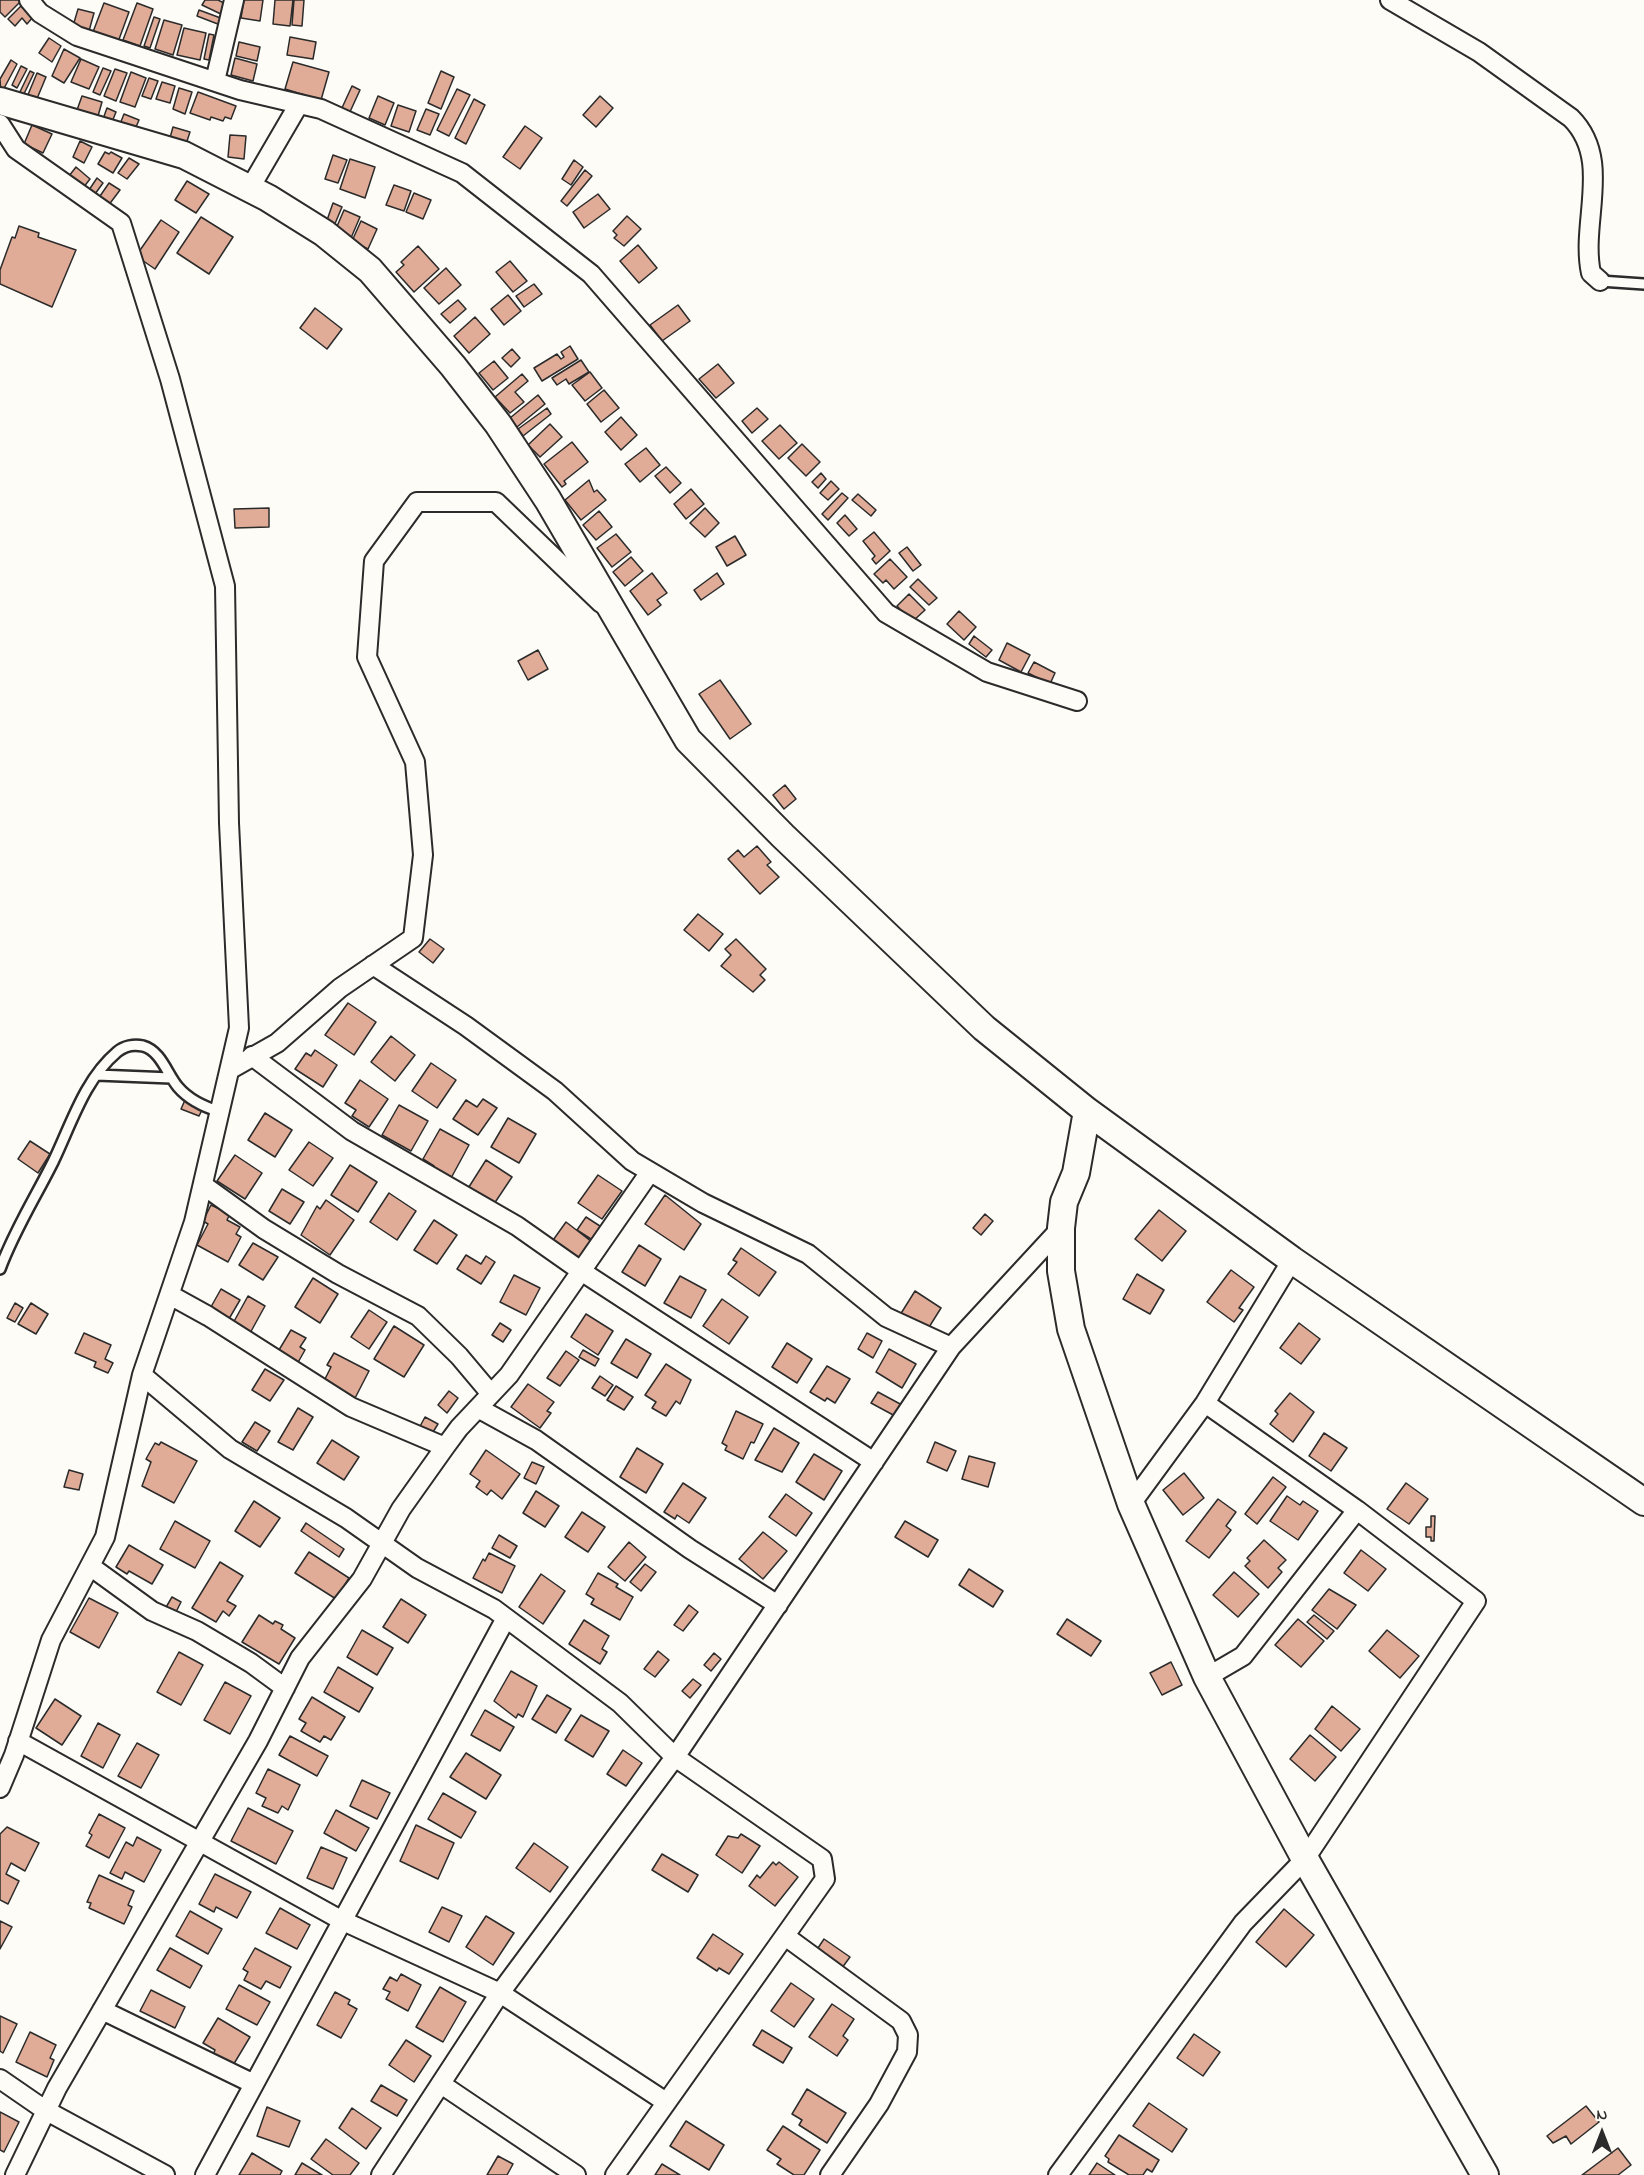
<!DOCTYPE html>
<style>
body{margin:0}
#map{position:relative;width:1644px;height:2175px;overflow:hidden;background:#fdfcf7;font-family:"Indie Flower",sans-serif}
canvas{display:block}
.north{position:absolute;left:1572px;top:2103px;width:60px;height:60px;-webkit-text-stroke:4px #fdfcf7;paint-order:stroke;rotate:0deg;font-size:16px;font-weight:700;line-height:24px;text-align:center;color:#2b2b2b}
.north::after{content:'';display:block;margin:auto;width:21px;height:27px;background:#2b2b2b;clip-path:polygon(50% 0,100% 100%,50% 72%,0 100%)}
</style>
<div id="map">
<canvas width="1644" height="2175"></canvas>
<div class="north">N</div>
</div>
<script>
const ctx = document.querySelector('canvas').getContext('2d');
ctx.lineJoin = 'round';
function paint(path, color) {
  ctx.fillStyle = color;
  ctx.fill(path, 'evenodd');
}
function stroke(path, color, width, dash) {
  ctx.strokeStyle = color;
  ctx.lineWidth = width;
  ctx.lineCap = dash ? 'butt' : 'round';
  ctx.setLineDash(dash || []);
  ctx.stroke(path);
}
const building = new Path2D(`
 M0,0H18L20,2L5,17L0,12Z
 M205,0H218L230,6L225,16L202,5Z
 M244,0H263L260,21L241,18Z
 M275,0H293L290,26L273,24Z
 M294,0H304L302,26L292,25Z
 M104,3L129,12L118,42L93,32Z
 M137,3L153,9L140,46L123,40Z
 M21,6L33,17L27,24L22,18L15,26L8,19Z
 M78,9L94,13L89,31L73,26Z
 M199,10L226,20L223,26L197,16Z
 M154,17L160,19L150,48L144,46Z
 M164,20L182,25L173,55L155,49Z
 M184,28L206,33L200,60L177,55Z
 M209,34L214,35L209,60L204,59Z
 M290,37L316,42L313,59L287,55Z
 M49,38L61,46L52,62L39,53Z
 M239,42L260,47L257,61L236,56Z
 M64,49L80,58L64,83L52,76Z
 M235,58L257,64L253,81L231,75Z
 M81,59L99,67L89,89L71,82Z
 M11,60L17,64L1,94L0,79Z
 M293,62L329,72L321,100L285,89Z
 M21,66L27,69L17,88L12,85Z
 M103,68L111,71L100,95L93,92Z
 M115,69L127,73L116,101L104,96Z
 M30,71L34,73L22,98L18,96Z
 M441,71L454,77L441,109L428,103Z
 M131,72L146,78L135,107L120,102Z
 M37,73L46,77L36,101L27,97Z
 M149,78L158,81L151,99L142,96Z
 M162,82L175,86L170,103L156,99Z
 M352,86L360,90L349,114L341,110Z
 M179,88L192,92L185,114L173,109Z
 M457,89L470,95L449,136L437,130Z
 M198,92L236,106L231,119L225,117L223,121L211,117L210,120L190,113Z
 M82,96L102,102L98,116L77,110Z
 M378,96L394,103L385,125L369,118Z
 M600,96L613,108L596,127L583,115Z
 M474,99L485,105L466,144L455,138Z
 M398,105L416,111L409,132L391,126Z
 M107,108L116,112L112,122L103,119Z
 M426,109L439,114L430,135L417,130Z
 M124,114L139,120L133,134L118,129Z
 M32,125L52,134L43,153L24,144Z
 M525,126L542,138L520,169L503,157Z
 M173,127L190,132L184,150L168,145Z
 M230,135L246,136L244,159L228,157Z
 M80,141L92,147L84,163L73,157Z
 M105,152L109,154L111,152L122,158L113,173L98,164Z
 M333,155L347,160L338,183L325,179Z
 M129,158L139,164L127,179L118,173Z
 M350,159L375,167L365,198L340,189Z
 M574,160L583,167L571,185L562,179Z
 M76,167L90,179L83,188L69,176Z
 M585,170L592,176L567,206L561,201Z
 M97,178L103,183L95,194L89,190Z
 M187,181L209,194L196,213L175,200Z
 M109,183L120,190L108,206L98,199Z
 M394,185L411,191L404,211L386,205Z
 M414,193L431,200L423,219L406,212Z
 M598,194L610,209L584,228L573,212Z
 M333,203L342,207L334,226L326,223Z
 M344,210L360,217L351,238L335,231Z
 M627,216L641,229L624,246L614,238L617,235L613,231Z
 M201,217L233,237L209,274L177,253Z
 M161,220L179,232L155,269L136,256Z
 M361,221L377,229L368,249L352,241Z
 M19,226L39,233L38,237L76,250L52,307L0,284V270L12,237L15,238Z
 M638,245L657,268L639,283L620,261Z
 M418,246L439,269L414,292L396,272L404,265L401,262Z
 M510,261L527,281L513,292L496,272Z
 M446,268L461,285L439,304L424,288Z
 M534,284L542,294L524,307L516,296Z
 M508,295L521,311L504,325L491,309Z
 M458,300L466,309L450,323L441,314Z
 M678,305L690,321L662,341L650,325Z
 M315,308L342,329L327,349L300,328Z
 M475,317L490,334L469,353L454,336Z
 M570,346L578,359L542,381L534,368L557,354L561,359L564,357L561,352Z
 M512,349L520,358L511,367L502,358Z
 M581,360L589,372L569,384L566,379L557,385L552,378Z
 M494,361L508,378L493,390L479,373Z
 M718,364L734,383L716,398L699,379Z
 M590,372L602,388L585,401L572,385Z
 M522,374L528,381L515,392L524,402L510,413L495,397Z
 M604,390L619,408L601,422L587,404Z
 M538,395L545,404L517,427L510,418Z
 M547,408L551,414L523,436L518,429Z
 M757,408L768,419L752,433L742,421Z
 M621,417L637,435L621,450L605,432Z
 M550,424L562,437L540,457L528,445Z
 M780,425L797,443L779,459L762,441Z
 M572,442L588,462L564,481L566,484L562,487L544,464Z
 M802,444L820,462L806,476L788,458Z
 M646,448L660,465L640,482L625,464Z
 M666,467L681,483L670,493L655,476Z
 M821,473L826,479L818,488L812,482Z
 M589,480L594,492L597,490L606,500L581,520L565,500Z
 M831,481L839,489L828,500L820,493Z
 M691,489L704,504L686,519L674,504Z
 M842,493L848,498L828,520L822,514Z
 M858,494L876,510L871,516L852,500Z
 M269,508V527L235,528L234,509Z
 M705,508L719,523L705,537L690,523Z
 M599,511L612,527L596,540L583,525Z
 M845,515L857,529L849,536L837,523Z
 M874,532L890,551L876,564L872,559L875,556L863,541Z
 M616,534L631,552L612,567L597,548Z
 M735,536L746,555L727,566L716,547Z
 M907,547L921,565L913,571L899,553Z
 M631,557L643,571L625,586L613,572Z
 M890,559L907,577L894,589L886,580L883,583L874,574Z
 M652,573L667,593L657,600L661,605L648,615L630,591Z
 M717,573L724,584L701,600L694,590Z
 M918,579L937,598L929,605L910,587Z
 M909,594L925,610L912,622L897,606Z
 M959,611L976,627L964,640L947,624Z
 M974,636L992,650L986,657L969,644Z
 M1007,643L1030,655L1021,672L999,660Z
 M538,650L548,669L528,680L518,661Z
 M1034,662L1055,673L1050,684L1028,673Z
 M720,680L751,724L730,739L699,694Z
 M785,785L796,799L784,809L773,795Z
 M757,846L771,862L767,865L779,877L760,894L728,859L738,850L744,857Z
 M698,914L723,934L709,951L684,930Z
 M430,939L444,949L433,963L419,952Z
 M736,939L766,969L760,975L765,980L753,992L721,966L731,955L725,949Z
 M348,1003L376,1022L354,1055L325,1035Z
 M391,1036L415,1055L395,1081L371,1062Z
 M315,1050L337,1065L323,1087L295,1069L306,1053L311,1056Z
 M431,1063L456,1080L437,1108L412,1091Z
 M360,1080L388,1099L369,1127L352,1116L356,1110L345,1103Z
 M483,1099L497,1108L478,1135L453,1119L466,1100L477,1107Z
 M185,1100L203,1108L199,1116L181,1109Z
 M399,1105L428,1121L411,1151L382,1135Z
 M265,1113L292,1130L275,1157L248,1140Z
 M508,1118L536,1134L519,1163L491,1147Z
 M440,1129L469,1145L450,1180L432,1170L434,1166L423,1159Z
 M30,1141L50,1154L38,1173L18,1159Z
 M309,1142L333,1158L313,1186L289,1170Z
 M235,1155L262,1173L245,1199L217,1181Z
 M486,1160L512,1177L492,1207L467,1190Z
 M350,1165L377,1182L358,1212L331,1195Z
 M598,1175L622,1191L602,1219L578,1203Z
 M282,1189L304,1202L290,1224L269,1211Z
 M389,1193L416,1211L397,1240L370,1222Z
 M665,1195L701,1224L684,1250L645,1224Z
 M326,1200L354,1220L330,1255L301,1235L317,1206L320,1209Z
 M211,1205L230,1214L227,1220L240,1227L236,1234L241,1237L228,1262L197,1245L208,1224L203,1221Z
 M1159,1210L1186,1231L1162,1261L1135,1239Z
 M985,1214L993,1221L981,1235L973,1228Z
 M586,1217L603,1228L594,1241L577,1230Z
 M434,1220L457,1235L437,1264L414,1250Z
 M566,1222L592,1242L577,1262L551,1243Z
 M253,1243L278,1257L263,1280L239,1265Z
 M639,1245L661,1259L645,1286L622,1272Z
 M741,1248L776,1272L759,1296L728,1274L737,1262L733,1260Z
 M466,1255L481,1264L486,1256L495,1262L481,1284L457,1269Z
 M1231,1270L1254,1287L1239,1308L1243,1310L1234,1322L1207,1302Z
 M1137,1274L1164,1290L1150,1314L1123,1299Z
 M514,1275L540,1288L526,1315L500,1302Z
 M680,1276L706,1290L691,1318L664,1303Z
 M313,1278L338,1294L320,1323L295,1307Z
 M221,1289L240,1300L226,1324L207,1314Z
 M915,1291L941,1308L926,1332L900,1315Z
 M248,1296L265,1306L249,1335L232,1325Z
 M722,1299L748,1317L729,1344L703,1326Z
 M15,1303L23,1308L15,1322L7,1318Z
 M31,1303L48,1314L36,1334L18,1324Z
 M369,1310L387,1322L369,1349L351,1337Z
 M586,1314L613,1331L598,1355L571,1337Z
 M500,1323L511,1330L503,1342L492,1335Z
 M1299,1323L1320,1339L1301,1364L1280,1348Z
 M394,1326L424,1345L404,1377L374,1359Z
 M291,1330L306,1338L300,1347L305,1350L296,1366L276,1355Z
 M84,1333L111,1345L105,1359L113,1363L108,1373L94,1367L96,1362L75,1353Z
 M867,1333L882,1341L873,1358L858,1349Z
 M626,1339L651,1354L637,1378L611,1363Z
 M787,1343L812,1359L797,1383L772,1367Z
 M889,1349L916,1364L902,1388L876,1372Z
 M583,1350L599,1359L595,1366L579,1357Z
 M566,1351L579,1360L560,1386L547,1378Z
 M334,1353L369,1371L352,1404L321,1387L331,1367L327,1365Z
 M666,1364L691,1380L680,1404L676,1401L666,1416L652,1408L656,1402L645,1395Z
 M827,1366L850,1379L835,1403L827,1398L825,1401L810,1392Z
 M265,1369L284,1380L270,1401L252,1390Z
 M600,1376L613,1385L605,1396L592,1388Z
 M528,1384L554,1402L547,1411L551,1413L540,1428L511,1407Z
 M616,1386L633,1397L624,1410L607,1400Z
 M449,1391L458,1398L447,1413L438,1405Z
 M878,1392L902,1405L895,1416L871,1403Z
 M1290,1393L1314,1412L1293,1442L1270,1424L1278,1414L1275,1411Z
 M298,1408L313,1417L293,1450L278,1442Z
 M736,1411L763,1424L754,1443L751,1442L743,1459L725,1450L727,1446L722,1443Z
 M425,1417L438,1424L430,1437L418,1430Z
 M255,1422L270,1431L257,1451L242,1442Z
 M774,1428L799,1443L782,1472L755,1460Z
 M1324,1433L1347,1448L1331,1471L1309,1456Z
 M332,1440L359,1457L344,1480L317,1463Z
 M161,1442L197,1461L174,1503L142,1486L151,1462L146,1459L155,1443L159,1445Z
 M935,1442L956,1451L947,1471L927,1462Z
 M637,1448L663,1464L646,1493L620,1477Z
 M486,1450L520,1474L502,1499L491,1490L487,1495L476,1487L480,1481L470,1474Z
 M814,1454L842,1471L824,1500L796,1482Z
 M969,1456L995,1463L988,1487L962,1479Z
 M532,1462L544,1467L536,1484L524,1478Z
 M69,1470L83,1474L79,1490L64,1487Z
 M1184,1473L1204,1498L1183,1515L1163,1490Z
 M1273,1477L1286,1487L1257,1524L1245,1514Z
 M683,1483L706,1498L689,1523L677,1515L675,1519L664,1512Z
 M1406,1483L1428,1499L1409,1524L1387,1509Z
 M536,1491L559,1506L545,1527L523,1513Z
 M786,1494L812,1513L796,1536L769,1517Z
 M1287,1496L1300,1505L1303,1501L1318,1511L1298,1540L1270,1521Z
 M1218,1499L1236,1512L1226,1526L1231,1530L1209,1558L1186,1541Z
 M254,1501L280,1518L260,1547L235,1531Z
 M582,1512L605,1527L588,1552L565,1537Z
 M1431,1516H1435L1434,1541H1431V1537H1426V1527H1431Z
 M175,1521L210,1541L195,1568L160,1549Z
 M905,1521L938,1540L928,1557L895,1537Z
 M306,1523L344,1549L339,1557L301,1531Z
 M763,1532L787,1551L763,1579L739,1559Z
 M499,1535L517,1546L510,1558L492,1548Z
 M1264,1540L1286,1560L1278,1568L1282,1572L1268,1588L1245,1566L1250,1561L1247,1558Z
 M629,1542L646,1557L625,1581L608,1567Z
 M129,1545L163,1565L152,1584L129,1571L127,1574L116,1567Z
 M1361,1550L1386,1569L1368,1591L1344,1573Z
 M309,1552L349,1578L336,1599L295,1573Z
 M489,1553L515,1566L502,1593L473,1578L483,1559L485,1561Z
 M220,1562L243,1576L227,1601L236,1606L229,1616L223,1611L216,1622L192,1608Z
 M645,1564L656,1572L641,1591L630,1582Z
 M969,1569L1003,1591L993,1607L959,1585Z
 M1234,1572L1259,1594L1238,1617L1213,1595Z
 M598,1573L618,1584L616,1587L633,1597L620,1620L591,1604L594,1599L586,1594Z
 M541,1574L565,1591L543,1624L519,1607Z
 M1329,1589L1356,1605L1337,1629L1312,1610Z
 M172,1597L181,1602L175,1614L165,1609Z
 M89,1598L118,1613L99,1648L70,1632Z
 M401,1599L426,1615L408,1643L383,1627Z
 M689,1605L698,1612L683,1631L674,1625Z
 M259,1615L273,1624L275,1621L283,1625L281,1629L295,1638L279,1664L242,1642Z
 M1314,1615L1334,1631L1327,1639L1307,1622Z
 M1067,1619L1101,1641L1091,1656L1057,1634Z
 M1298,1619L1324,1641L1301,1667L1275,1645Z
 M584,1620L609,1636L602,1649L607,1652L600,1664L569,1644Z
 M362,1630L393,1648L377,1675L347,1657Z
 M1387,1630L1419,1656L1400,1678L1369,1651Z
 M658,1651L669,1660L655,1677L644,1669Z
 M179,1652L203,1665L181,1705L157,1692Z
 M714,1653L721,1659L711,1671L704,1665Z
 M1171,1662L1182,1685L1162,1695L1150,1673Z
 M338,1667L373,1688L359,1712L324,1692Z
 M511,1671L537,1686L523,1717L518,1714L516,1718L494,1701Z
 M693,1679L701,1685L690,1698L682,1691Z
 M225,1682L251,1696L230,1734L204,1720Z
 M547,1695L571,1709L556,1733L532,1719Z
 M312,1697L345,1717L331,1740L324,1736L320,1742L301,1731L306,1723L299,1719Z
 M55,1699L81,1716L62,1745L36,1728Z
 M1332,1706L1360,1729L1341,1751L1315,1729Z
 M485,1710L514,1727L500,1751L471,1735Z
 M581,1715L609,1731L593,1757L565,1740Z
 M98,1723L120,1735L103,1768L81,1756Z
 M1310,1735L1336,1757L1315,1781L1290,1759Z
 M290,1736L328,1756L317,1776L279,1755Z
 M137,1743L159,1755L141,1788L118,1776Z
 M623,1750L642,1763L626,1786L607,1774Z
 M466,1753L501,1775L486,1799L450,1777Z
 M268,1769L300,1785L288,1810L282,1806L278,1813L262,1806L266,1798L256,1793Z
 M362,1780L390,1793L377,1819L350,1806Z
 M443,1793L476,1812L461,1838L428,1819Z
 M248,1808L293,1831L276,1864L231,1841Z
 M336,1810L369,1828L356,1851L324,1833Z
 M99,1814L125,1828L109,1858L86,1846L92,1835L89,1833Z
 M416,1825L454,1843L438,1879L400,1861Z
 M7,1827L39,1843L25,1871L11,1863L6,1874L19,1881L8,1904L0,1900V1834Z
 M741,1834L760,1846L742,1873L716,1855L728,1836L738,1838Z
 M137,1837L161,1850L144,1882L125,1872L122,1879L110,1873L126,1842L133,1846Z
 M534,1843L568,1867L550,1892L516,1868Z
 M321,1847L347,1858L333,1889L307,1878Z
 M662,1854L698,1875L688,1892L652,1870Z
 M773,1862L776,1865L779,1862L798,1877L775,1906L749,1886L757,1875L760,1878Z
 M215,1874L251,1892L237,1918L216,1907L214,1912L199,1904Z
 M99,1875L134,1891L128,1905L132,1907L124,1924L89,1908L91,1903L87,1902Z
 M442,1907L462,1916L449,1942L429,1932Z
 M280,1908L310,1925L297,1949L266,1933Z
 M1284,1909L1314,1935L1286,1967L1256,1942Z
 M190,1911L222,1929L208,1954L176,1936Z
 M486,1916L514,1933L493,1965L466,1947Z
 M0,1921L12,1927L0,1949Z
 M713,1934L743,1954L729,1974L719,1968L717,1971L697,1958Z
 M824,1939L850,1957L839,1972L814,1954Z
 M170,1948L202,1966L190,1988L157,1970Z
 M255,1948L291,1967L280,1988L266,1981L261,1989L244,1980L248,1972L243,1969Z
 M401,1974L421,1985L408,2011L386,1999L390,1992L383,1989L390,1977L397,1981Z
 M791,1983L814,1999L794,2027L771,2011Z
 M239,1985L270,2002L257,2025L226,2009Z
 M440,1987L466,2002L443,2042L416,2027Z
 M151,1990L185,2007L175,2028L140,2011Z
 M335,1992L350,2000L348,2004L357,2009L341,2038L317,2025Z
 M832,2004L854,2019L843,2036L848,2040L837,2056L809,2037Z
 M0,2016L17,2024L3,2053L0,2051Z
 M218,2018L250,2037L232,2067L213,2055L215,2050L203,2043Z
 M762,2030L792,2048L783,2063L753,2045Z
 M30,2032L56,2045L50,2058L54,2060L47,2077L16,2062Z
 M1194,2034L1220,2052L1203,2076L1177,2058Z
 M406,2040L431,2056L414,2082L389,2065Z
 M381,2085L407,2100L397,2116L371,2101Z
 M807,2089L846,2113L827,2143L799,2125L802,2120L792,2114Z
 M1149,2103L1187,2129L1172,2152L1133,2126Z
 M1586,2106L1599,2122L1571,2144L1566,2136L1553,2143L1547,2136Z
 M267,2107L300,2121L289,2147L257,2136Z
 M352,2108L381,2128L366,2149L339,2128Z
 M0,2112L19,2122L4,2152L0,2150Z
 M686,2121L724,2145L709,2170L670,2146Z
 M783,2126L820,2150L804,2175H794L777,2164L781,2159L767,2150Z
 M1119,2135L1159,2160L1152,2172L1147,2169L1143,2175H1129L1108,2162L1109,2159L1105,2156Z
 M326,2139L359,2163L350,2175H333L311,2159Z
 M1618,2148L1631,2165L1618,2175H1582Z
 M252,2153L282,2171L280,2175H239Z
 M498,2156L513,2164L507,2175H487Z
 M302,2163L322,2175H295Z
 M1097,2163L1115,2175H1089Z
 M662,2164L680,2175H655Z`);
const lane = new Path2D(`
 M1600,281L1644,284
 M97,1075L171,1078
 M0,1269C14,1231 35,1198 53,1162C71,1125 84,1080 117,1052C124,1046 134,1044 143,1046C161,1051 167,1074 178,1087C189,1100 204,1107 221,1112`);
const street = new Path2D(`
 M29,0L40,13L77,36L240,90L321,109L462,173L591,274L886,613L987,672L1077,701
 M1390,0L1479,52L1571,118C1613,160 1580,222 1591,273L1600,281
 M215,81L234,0
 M0,124L16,149L121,223L170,379L225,586L229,823L239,1028L194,1222L142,1375L105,1537L51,1640L14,1755L0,1788
 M250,188L299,104
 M373,965L466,1026L555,1091L632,1161L703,1203L808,1254L886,1317L951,1347L1061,1228
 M252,1056L352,1131L517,1226L581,1271L874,1462
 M231,1069L277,1043L340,988L413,938L423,855L415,762L367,657L374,561L417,502H496L601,603
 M203,1185L264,1229L338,1274L418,1316L459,1356L491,1394
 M170,1295L208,1316L351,1407L445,1447
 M142,1375L230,1449L346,1518L417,1568L494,1609L620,1703L675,1757L822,1859L825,1879L615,2175
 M478,1408L536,1440L690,1549L778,1605
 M1131,1504L1205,1403L1292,1260
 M90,1566L152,1611L197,1631L251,1663L285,1688
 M1207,1677L1243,1656L1357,1510
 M18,1741L341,1920L500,1993L666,2102
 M785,1936L901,2021L908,2035L907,2052L879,2104L830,2175
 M102,2010L254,2084
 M0,2079L45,2110L165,2175
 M441,2084L576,2175
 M15,2175L57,2088L258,1741L300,1658L362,1579L401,1509L445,1447L459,1428L509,1375L650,1172
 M205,2175L506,1618
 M381,2175L500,1993L675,1757L951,1347
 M1058,2175L1243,1923L1305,1859L1476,1601L1357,1510L1205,1403`);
const secondary = new Path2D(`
 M0,101L184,155L268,198L324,233L370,270L453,366L498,424L548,500L688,740L783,836L984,1028L1087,1111L1292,1260L1644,1502
 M1087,1111L1076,1173L1064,1202L1061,1228V1271L1071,1329L1131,1504L1207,1677L1305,1859L1485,2175`);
paint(building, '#e1ac97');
stroke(building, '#2b2b2b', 1.5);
stroke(lane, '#2b2b2b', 14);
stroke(street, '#2b2b2b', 22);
stroke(secondary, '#2b2b2b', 30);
stroke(lane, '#fdfcf7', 9);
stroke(street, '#fdfcf7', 18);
stroke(secondary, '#fdfcf7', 26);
</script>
